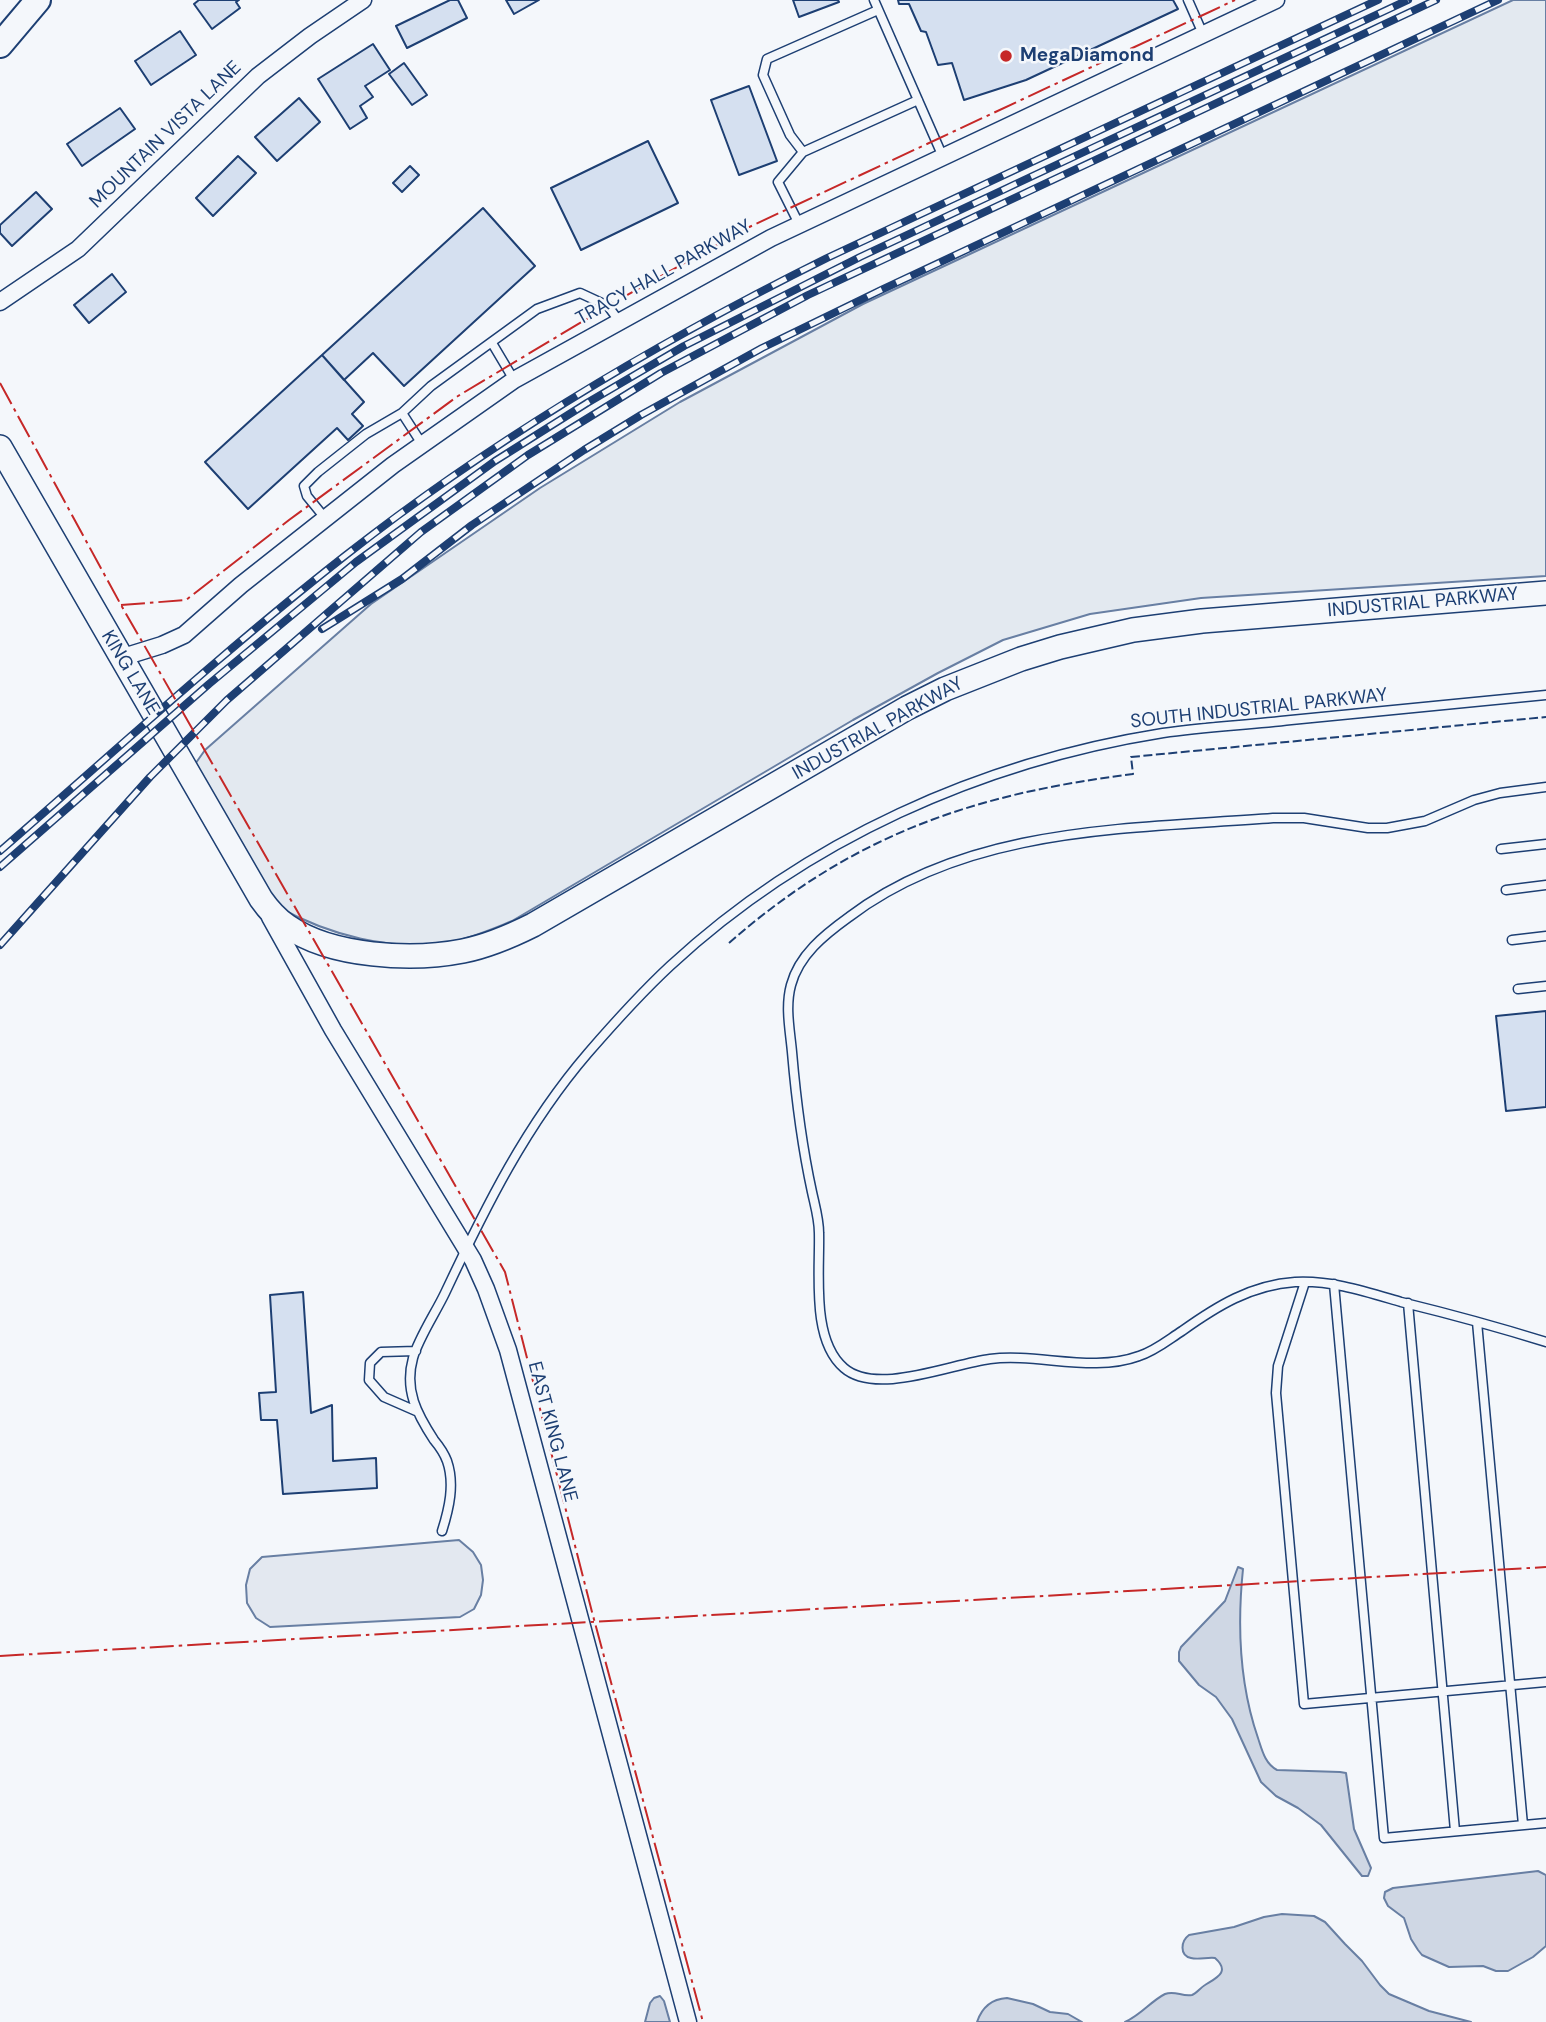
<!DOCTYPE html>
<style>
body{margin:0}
canvas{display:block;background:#f4f7fb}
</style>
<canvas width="1546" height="2022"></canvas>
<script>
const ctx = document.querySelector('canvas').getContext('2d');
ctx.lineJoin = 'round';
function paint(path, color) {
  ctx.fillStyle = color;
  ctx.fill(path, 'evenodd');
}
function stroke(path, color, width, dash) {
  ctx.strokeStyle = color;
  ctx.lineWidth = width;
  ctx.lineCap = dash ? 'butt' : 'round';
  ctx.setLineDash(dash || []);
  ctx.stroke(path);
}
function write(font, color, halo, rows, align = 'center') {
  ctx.font = font + ' "DM Sans",sans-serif';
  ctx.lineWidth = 5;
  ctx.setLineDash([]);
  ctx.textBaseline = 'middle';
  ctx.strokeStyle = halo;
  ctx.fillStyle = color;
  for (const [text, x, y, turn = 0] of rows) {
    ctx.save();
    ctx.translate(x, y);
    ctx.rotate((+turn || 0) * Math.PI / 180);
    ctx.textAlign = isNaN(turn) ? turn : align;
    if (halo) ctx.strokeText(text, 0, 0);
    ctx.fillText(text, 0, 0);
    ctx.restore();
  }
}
const green = new Path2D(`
 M1513,0H1546V576L1201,598L1090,614L1003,640L938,673L853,720L512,921C492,929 472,938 450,942C391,952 329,935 278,907L193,767L205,750L371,604L540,488L680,402L863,304Z`);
const parking = new Path2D(`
 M459,1540L473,1552L481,1565L483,1580L481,1595L474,1609L460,1617L270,1627L256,1618L247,1603L246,1585L250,1569L262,1557Z`);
const water = new Path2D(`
 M1238,1567L1243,1569C1237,1627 1239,1683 1258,1738C1262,1750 1265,1764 1277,1770L1340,1772L1346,1773L1354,1829L1371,1868L1368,1876H1362L1321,1825L1298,1808L1276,1796L1261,1782L1232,1719L1216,1697L1199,1685L1179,1661V1652L1181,1647L1225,1601Z
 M1538,1871L1546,1875V1946L1533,1957L1508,1971H1496L1483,1966L1449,1967L1422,1955L1418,1950L1411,1939L1404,1918L1388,1906L1384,1898L1385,1892L1393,1888Z
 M1282,1914L1314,1916L1325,1922L1345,1944L1362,1961L1380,1985L1389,1994L1429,2011L1471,2022H1125C1141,2015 1151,2001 1165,1994C1175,1990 1182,1997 1192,1995C1197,1993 1200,1988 1205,1985C1216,1978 1231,1972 1215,1958C1208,1957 1198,1960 1191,1958C1179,1955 1181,1941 1189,1935L1234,1927L1264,1917Z
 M660,1996L664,2001L670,2022H645L650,2003L654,1998Z
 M1007,1998L1033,2004L1050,2012L1068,2014L1082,2022H977C982,2007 991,1999 1007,1998Z`);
const building = new Path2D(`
 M199,0H239L236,2L240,8L212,29L194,4Z
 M450,0H458L467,18L407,48L396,26Z
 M506,0H539L514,14Z
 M793,0H838L839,2L799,17Z
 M898,0H1173L1178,9L1026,80L964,100L952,63L938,65L926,32L921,31L909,4H899Z
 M180,31L196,55L151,85L135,61Z
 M373,44L390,70L365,86L373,97L360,106L367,118L350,129L318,79Z
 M404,63L427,95L412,105L389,74Z
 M749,86L777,161L739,175L711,100Z
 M299,98L320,122L277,161L255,137Z
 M120,108L135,129L82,166L67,144Z
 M648,141L678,203L581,250L551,188Z
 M238,156L256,173L213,216L196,198Z
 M410,166L419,175L402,192L393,183Z
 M36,192L52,209L12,246L0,233V225Z
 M483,208L535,266L404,386L373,353L344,380L322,355Z
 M112,274L126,292L89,323L74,305Z
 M322,355L364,402L352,414L363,426L348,440L337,428L248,509L205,462Z
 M1546,1011V1107L1506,1111L1496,1016Z
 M303,1292L311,1413L332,1405L333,1461L376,1458L377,1488L283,1494L277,1420H261L259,1393L276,1392L270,1295Z`);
const lane = new Path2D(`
 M874,0L943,157
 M1188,0L1203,34
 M803,152L790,135L763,75L767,59L878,10
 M799,224L778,182L803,152L918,100
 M492,343L514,380
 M402,413L422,444
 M325,518L307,496L304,486L318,472L366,434L402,413L431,386L537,309L580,293L608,306L619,321
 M1546,787L1500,793L1474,800L1425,821L1387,828H1368L1304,818H1273C1130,829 969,826 849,917C824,935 799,955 791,985C785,1007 790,1030 792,1052C796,1099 802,1146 812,1192C815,1206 819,1219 819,1233C820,1273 811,1340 844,1368C876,1396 951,1364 990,1359C1038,1353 1093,1373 1139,1356C1155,1351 1168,1340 1182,1331C1217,1306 1251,1285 1295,1282C1332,1280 1367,1292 1401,1302C1450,1314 1498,1327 1546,1342
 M1501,849L1546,844
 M1506,890L1546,885
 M1512,940L1546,936
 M1518,989L1546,986
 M1305,1282L1278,1366L1276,1393L1304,1704L1546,1682
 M1334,1284L1384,1838L1546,1823
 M1408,1303L1455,1831
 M1477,1322L1523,1825
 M416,1351L381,1352L370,1363L369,1380L384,1397L416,1411
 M442,1531C449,1509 455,1484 447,1461C444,1453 439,1446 434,1440C417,1414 404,1390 413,1358C418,1339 436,1312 445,1293C485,1208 526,1125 588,1053C614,1023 641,993 670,966C806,840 981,762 1163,733C1205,727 1248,725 1291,720C1376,712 1461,703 1546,695`);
const street = new Path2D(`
 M0,302L78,249L258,76L310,36L363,0
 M120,658L162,645L184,635L241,585L393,465L514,380L771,238L1276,0
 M270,917L333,1030L473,1260L486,1289L508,1350L688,2022`);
const secondary = new Path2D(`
 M0,447L261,899C268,909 277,919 287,926C331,957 412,961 463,951C488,946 511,936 533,925L907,708L945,689L1021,659L1060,647L1133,630L1202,621L1546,593`);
const primary = new Path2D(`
 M0,45L38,0`);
const rail = new Path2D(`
 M322,629L402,579L472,525L584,450L641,415L762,348L881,290L1498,0
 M0,851C114,752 226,649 346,555C495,438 658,342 827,258L1378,0
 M0,867L209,684L356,562L495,461L587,403L684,346L860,257L1408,0
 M0,945L150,777L227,700L421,532L528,455L661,373L808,295L1436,0`);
const fence = new Path2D(`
 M729,943C852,835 973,794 1133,774L1131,757L1546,717`);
const power = new Path2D(`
 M0,383L121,605L505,1272L592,1612L703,2022
 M121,605L186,600L289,520L458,396L620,299L745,229L1235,0
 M0,1656L1546,1567`);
const markers = [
 [1006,56,7,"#c62828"]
];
const poiNames = [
 ["MegaDiamond",1020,56]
];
const streetNames = [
 ["MOUNTAIN VISTA LANE",166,135,-44],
 ["TRACY HALL PARKWAY",664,273,-29],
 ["INDUSTRIAL PARKWAY",1423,603,-5],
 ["KING LANE",130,673,59],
 ["SOUTH INDUSTRIAL PARKWAY",1259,709,-6],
 ["INDUSTRIAL PARKWAY",878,729,-29],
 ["EAST KING LANE",552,1432,75]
];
paint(green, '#e3e9f0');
stroke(green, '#687fa3', 2);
paint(parking, '#e3e8f0');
stroke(parking, '#687fa3', 2);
paint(water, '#cfd7e4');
stroke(water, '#687fa3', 2);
paint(building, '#d5e0f0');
stroke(building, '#1d3f73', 2);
stroke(lane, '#1d3f73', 11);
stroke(street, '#1d3f73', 19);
stroke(secondary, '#1d3f73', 26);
stroke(primary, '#1d3f73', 28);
stroke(lane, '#f4f7fb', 8);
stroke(street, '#f4f7fb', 16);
stroke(secondary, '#f4f7fb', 23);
stroke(primary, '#f4f7fb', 24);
stroke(rail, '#1d3f73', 8);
stroke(rail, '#f4f7fb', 5, [16]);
stroke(fence, '#1d3f73', 2, [9, 3.5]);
stroke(power, '#c62828', 2, [24, 5, 3.5, 5]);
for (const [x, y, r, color] of markers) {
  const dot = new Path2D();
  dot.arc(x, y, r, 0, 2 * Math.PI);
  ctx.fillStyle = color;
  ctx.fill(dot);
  stroke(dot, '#f4f7fb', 2.5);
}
write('bold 19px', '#1d3f73', '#f4f7fb', poiNames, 'left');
write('19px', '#1d3f73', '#f4f7fb', streetNames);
</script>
